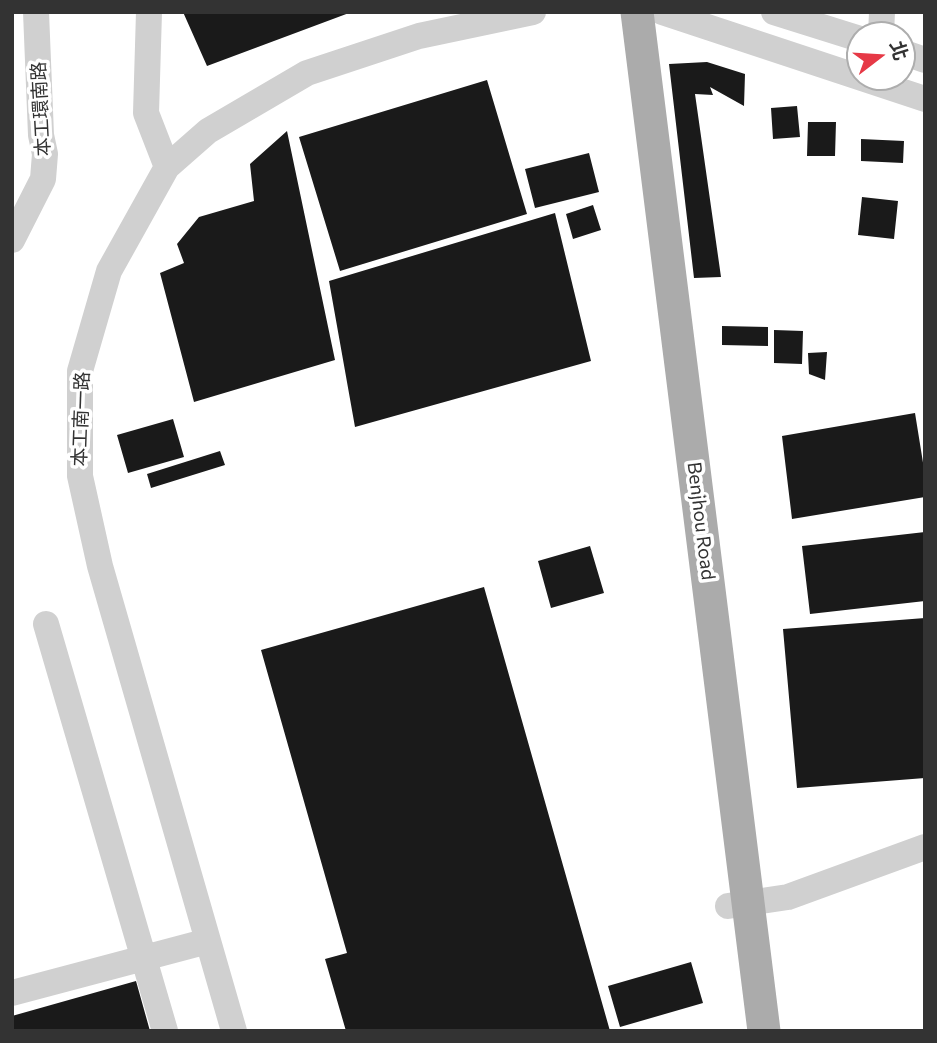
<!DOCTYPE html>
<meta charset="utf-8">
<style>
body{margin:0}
#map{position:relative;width:937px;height:1043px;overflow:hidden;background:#fff;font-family:Commissioner,"Noto Sans TC",sans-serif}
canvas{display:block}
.frame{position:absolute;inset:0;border:14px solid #333;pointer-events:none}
.north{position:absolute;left:846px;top:21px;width:70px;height:70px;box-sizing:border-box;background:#fff;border:2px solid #adadad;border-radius:50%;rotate:73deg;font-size:19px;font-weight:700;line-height:28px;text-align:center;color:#333}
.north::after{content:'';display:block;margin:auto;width:24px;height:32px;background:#e63946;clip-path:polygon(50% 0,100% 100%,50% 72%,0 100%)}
</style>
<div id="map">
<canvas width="937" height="1043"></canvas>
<div class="frame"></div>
<div class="north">北</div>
</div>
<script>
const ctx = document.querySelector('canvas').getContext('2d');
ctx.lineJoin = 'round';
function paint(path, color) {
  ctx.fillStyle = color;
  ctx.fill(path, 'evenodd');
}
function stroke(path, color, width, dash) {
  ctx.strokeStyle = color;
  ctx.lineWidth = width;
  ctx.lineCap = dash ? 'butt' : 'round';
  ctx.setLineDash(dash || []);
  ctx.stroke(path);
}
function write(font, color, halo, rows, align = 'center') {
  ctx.font = font + ' Commissioner,"Noto Sans TC",sans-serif';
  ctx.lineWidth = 7;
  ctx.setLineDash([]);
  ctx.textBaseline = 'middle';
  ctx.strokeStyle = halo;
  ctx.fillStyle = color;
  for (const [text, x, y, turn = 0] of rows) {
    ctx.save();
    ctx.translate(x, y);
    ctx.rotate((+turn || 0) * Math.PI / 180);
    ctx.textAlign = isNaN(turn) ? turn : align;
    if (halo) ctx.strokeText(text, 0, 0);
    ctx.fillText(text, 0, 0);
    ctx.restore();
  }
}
const building = new Path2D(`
 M183,12H349V13L207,66Z
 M707,62L745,74L744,106L710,87L713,95L695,94L721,277L694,278L669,64Z
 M487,80L527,214L340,271L299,137Z
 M797,106L800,137L773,139L771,108Z
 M808,122H836L835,156H807Z
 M287,131L335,360L194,402L160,273L184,263L177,244L199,217L254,201L250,164Z
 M861,139L904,141L903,163L861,161Z
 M589,153L599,192L535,208L525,169Z
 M862,197L898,201L894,239L858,235Z
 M593,205L601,230L573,239L566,214Z
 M555,213L591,361L355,427L329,281Z
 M722,326L768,327V346L722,345Z
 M774,330L803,331L802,364L774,363Z
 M827,352L825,380L809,374L808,353Z
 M915,413L925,475V497L792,519L782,436Z
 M173,419L184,457L128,473L117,435Z
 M220,451L225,465L151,488L147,474Z
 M925,532V601L810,614L802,546Z
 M590,546L604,593L551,608L538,561Z
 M484,587L610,1031H346L325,959L347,953L261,650Z
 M925,618V778L797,788L783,629Z
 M691,962L703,1003L620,1027L608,986Z
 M136,981L150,1031H12V1016Z`);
const minor = new Path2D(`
 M149,12L146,113L167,167
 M662,12L925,99
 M774,12L860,39
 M881,35L882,12
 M902,52L925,60
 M12,240L43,179L45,154L41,135L36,12
 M46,624L165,1031
 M728,906L788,897L925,847
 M12,993L208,941
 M234,1031L100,566L80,476V371L109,271L167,167L208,131L307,73L419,36L533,12`);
const major = new Path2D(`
 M637,12L764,1031`);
const streetNames = [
 ["本工環南路",41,109,-93],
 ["本工南一路",81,419,-88],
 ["Benjhou Road",701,521,83]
];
paint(building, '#1a1a1a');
stroke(minor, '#d0d0d0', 26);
stroke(major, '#ababab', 33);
write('19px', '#333', '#fff', streetNames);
</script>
